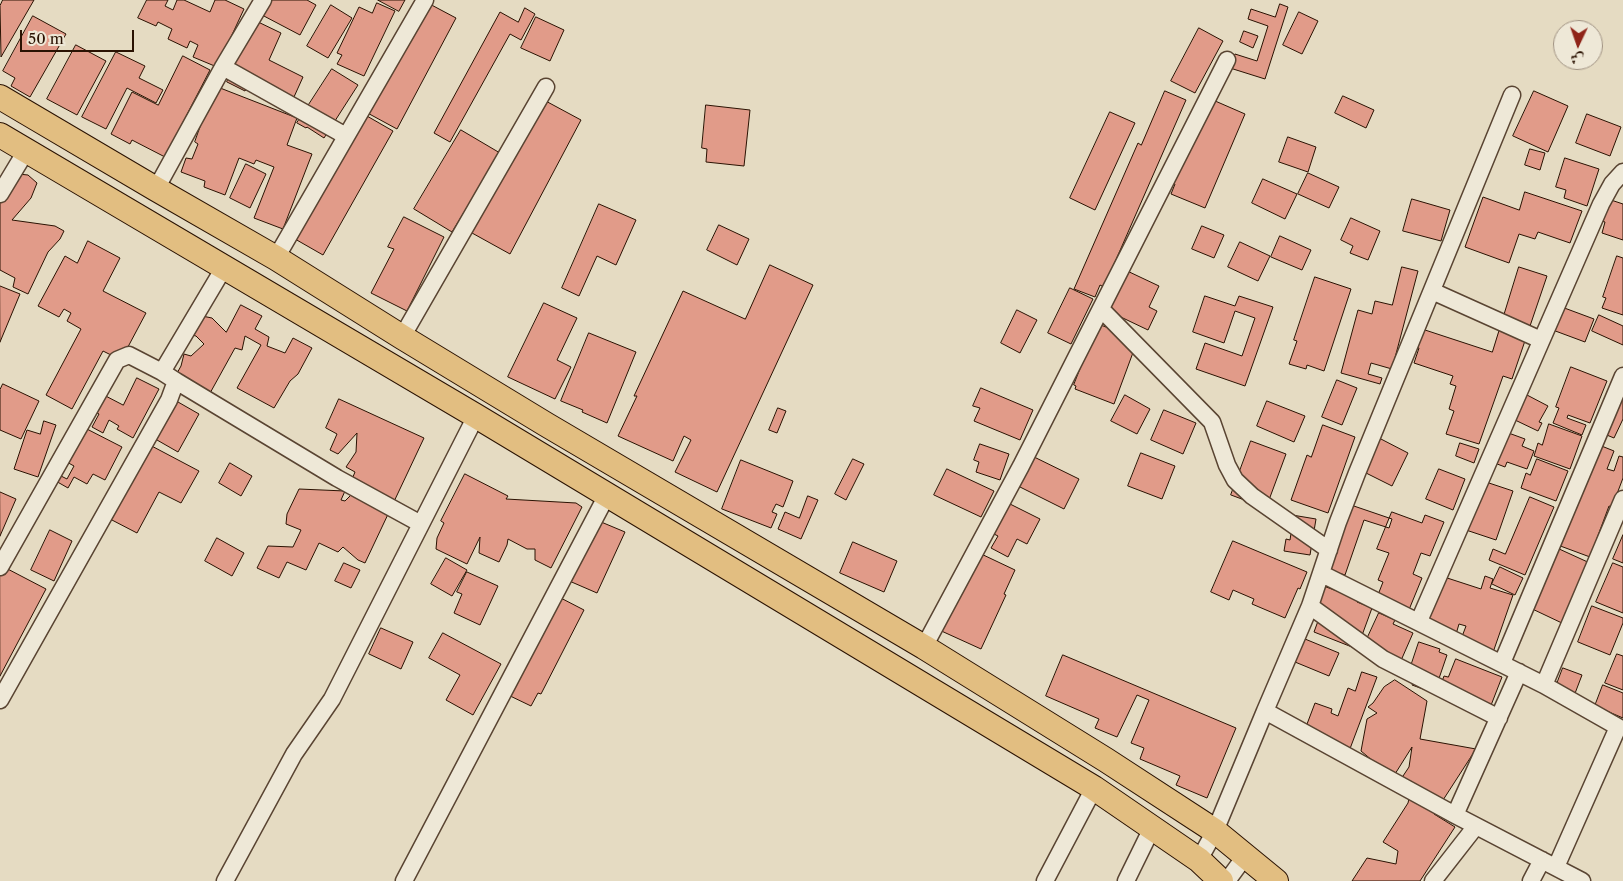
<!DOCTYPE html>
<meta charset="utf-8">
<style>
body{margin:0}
#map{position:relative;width:1623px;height:881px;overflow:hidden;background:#e5dbc2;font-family:"Libre Caslon Text",Amiri,serif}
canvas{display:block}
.north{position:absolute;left:1553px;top:20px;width:50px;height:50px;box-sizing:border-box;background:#eee8d7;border:1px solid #a09282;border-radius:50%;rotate:183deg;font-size:14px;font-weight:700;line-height:20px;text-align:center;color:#2a1202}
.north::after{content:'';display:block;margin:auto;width:18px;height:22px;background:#8f2418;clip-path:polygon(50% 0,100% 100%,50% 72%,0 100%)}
.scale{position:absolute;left:20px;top:30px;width:114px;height:22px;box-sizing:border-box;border:2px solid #2a1202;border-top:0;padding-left:6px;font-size:15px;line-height:18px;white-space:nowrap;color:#2a1202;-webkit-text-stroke:4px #eee8d7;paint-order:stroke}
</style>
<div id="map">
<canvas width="1623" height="881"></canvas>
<div class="north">ش</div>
<div class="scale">50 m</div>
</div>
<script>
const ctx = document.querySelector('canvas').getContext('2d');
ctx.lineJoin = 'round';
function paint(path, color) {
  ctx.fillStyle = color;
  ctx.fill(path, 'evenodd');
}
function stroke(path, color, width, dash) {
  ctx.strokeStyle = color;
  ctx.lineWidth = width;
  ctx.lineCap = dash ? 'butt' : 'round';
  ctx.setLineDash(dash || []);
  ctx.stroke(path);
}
const building = new Path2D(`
 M3,0H34L1,57L0,6Z
 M147,0H168L165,6L173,10L177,0H184L210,12L215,0H225L244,9L217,67L193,57L198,45L190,41L187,48L168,39L172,29L158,22L156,26L138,18Z
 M270,0H307L316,5L300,35L262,15Z
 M378,0H405L399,11Z
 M424,1L456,18L397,129L362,110Z
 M377,3L395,11L364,76L337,64L342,55L337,53L359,7L372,13Z
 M1280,4L1288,7L1265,79L1230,68L1235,54L1257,61L1268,26L1248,19L1251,9L1275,17Z
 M331,5L352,18L328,58L307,46Z
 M525,8L535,14L521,40L510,34L450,142L434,133L500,12L518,22Z
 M1299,12L1318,21L1302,54L1283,45Z
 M33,16L66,34L30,97L11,86L15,78L3,71Z
 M536,17L564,30L550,61L521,48Z
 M254,20L281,33L269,60L303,77L289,108L247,88L245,91L227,82Z
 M1199,28L1223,41L1195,93L1171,81Z
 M1244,31L1258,36L1253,48L1240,42Z
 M76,45L106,61L77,115L47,99Z
 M116,52L145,66L139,78L163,90L156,103L127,88L106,129L82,117Z
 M183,56L210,70L165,157L132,140L130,144L111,134L132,92L158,105Z
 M332,69L358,85L324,138L307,127L306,128L297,123Z
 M215,86L297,118L287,145L312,154L283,229L254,218L274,167L256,160L254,164L239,158L225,195L204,187L205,181L181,172L186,158L192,159L198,144L195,142Z
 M1165,91L1186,100L1104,287L1100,285L1095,297L1074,289L1138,143L1141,145Z
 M1534,91L1568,106L1548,152L1513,136Z
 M1343,96L1374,110L1366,128L1335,113Z
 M1206,97L1245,114L1205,208L1171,194L1175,184L1170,182Z
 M542,99L581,120L510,254L472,233Z
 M706,105L750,110L744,166L706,162L707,149L702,148Z
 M360,112L393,131L323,255L295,239Z
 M1110,112L1135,123L1095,210L1070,198Z
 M1587,114L1621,127L1610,156L1576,143Z
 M461,130L500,153L452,232L414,209Z
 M1288,137L1316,147L1308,172L1279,162Z
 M1530,149L1545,153L1540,170L1525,165Z
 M1565,158L1599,169L1587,206L1564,198L1566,190L1556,187Z
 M246,164L266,174L250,208L230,198Z
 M1308,173L1339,187L1329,208L1298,194Z
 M18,174L28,175L37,183L31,198L12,220L55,226L64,231L60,239L48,252L28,294L13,287L15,278L0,270V193Z
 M1263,179L1297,194L1285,219L1252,203Z
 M1525,192L1582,211L1570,243L1538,232L1535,239L1519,234L1509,263L1465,247L1483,197L1519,210Z
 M1605,198L1623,204V240L1602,233L1605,222L1598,220Z
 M1412,199L1450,210L1441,241L1403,231Z
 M599,204L636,220L616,265L597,256L579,296L562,288Z
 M404,217L444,237L407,311L371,293L394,249L388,247Z
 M1351,218L1380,231L1368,260L1350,253L1353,246L1341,240Z
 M719,225L749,239L737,265L707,250Z
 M1202,226L1224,235L1214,258L1192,249Z
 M1280,236L1311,250L1302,270L1271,257Z
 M88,241L120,258L103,291L146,313L121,360L103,351L72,409L46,395L81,329L67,321L71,313L64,309L59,317L38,306L65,256L77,263Z
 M1240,242L1270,256L1258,281L1228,267Z
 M1617,256L1623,258V315L1602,308L1606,298L1603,297Z
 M770,265L813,285L717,492L675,472L691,440L684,436L673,461L618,436L637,396H634L683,291L745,319Z
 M1402,267L1418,271L1392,369L1371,363L1368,374L1382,378L1380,384L1341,373L1358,310L1372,314L1375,301L1392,305Z
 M1519,267L1547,276L1512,379L1503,376L1479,444L1446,434L1454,411L1449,409L1456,386L1450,384L1453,376L1414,363L1419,348L1416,347L1422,329L1492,352Z
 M1123,269L1159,286L1149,307L1157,311L1148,330L1104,309Z
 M1315,277L1351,289L1324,371L1307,365L1306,369L1289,364L1297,341L1294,340Z
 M0,286L20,294L0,342Z
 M1070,288L1093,299L1071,344L1048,333Z
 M1205,296L1235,306L1239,296L1273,307L1245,386L1196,369L1205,343L1242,356L1255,318L1235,311L1224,343L1193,332Z
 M544,303L577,318L557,360L571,367L555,399L508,377Z
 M241,305L262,316L255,329L269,337L267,346L285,353L293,338L312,348L298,374L290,381L274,408L237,388L261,345L245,336L242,350L235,348L204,404L176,375L181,366L184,354L191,356L204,344L196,336L192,335L202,316L212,318L226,332Z
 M1559,306L1594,319L1585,342L1550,329Z
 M1017,310L1037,320L1020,353L1001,343Z
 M1599,315L1623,326V345L1592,331Z
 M1098,324L1138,339L1114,404L1075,389L1076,386L1074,385Z
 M589,333L636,352L607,423L582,412L583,410L561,401Z
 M1571,367L1607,381L1590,423L1568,415L1567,418L1586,425L1582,435L1553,423L1559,408L1556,407Z
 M1623,374V419L1614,438L1597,431Z
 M137,378L159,389L133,438L117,429L119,426L109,420L103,433L92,427L99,414L90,409L98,392L123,405Z
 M1337,380L1357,388L1342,425L1322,417Z
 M3,384L39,401L21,439L0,430V390Z
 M981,388L1033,410L1020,440L974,421L980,408L973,406Z
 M1125,395L1150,409L1137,434L1111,421Z
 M1527,395L1548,406L1539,422L1542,423L1538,431L1515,420Z
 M171,398L199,414L178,452L150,436Z
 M339,399L424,438L365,563L358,560L343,547L338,552L319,543L306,570L287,562L279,578L257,568L268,546L293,547L301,530L286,524L287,514L299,489L345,491L341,500L345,501L356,490L350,484L355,472L346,467L356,452L357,433L338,454L330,450L337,434L326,428Z
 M1267,401L1305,416L1294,442L1257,426Z
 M778,408L786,411L777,433L769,430Z
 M1164,410L1196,423L1183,454L1151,440Z
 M44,421L56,425L38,477L14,469L27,430L40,434Z
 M1549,424L1582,436L1570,469L1534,456L1538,443L1542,445Z
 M1323,425L1355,437L1328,513L1291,500L1307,455L1311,457Z
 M81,426L122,447L105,480L93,474L87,484L74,477L68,488L54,480L57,474L67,479L74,466L63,460Z
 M1503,431L1525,439L1522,446L1534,451L1527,469L1507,462L1505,467L1492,462Z
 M1379,438L1408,453L1392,486L1362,471Z
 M1251,441L1286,454L1266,508L1231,495Z
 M146,443L199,471L181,503L159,492L137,533L110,519Z
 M1460,443L1479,449L1474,463L1456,456Z
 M1594,443L1614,451L1607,469L1614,471L1619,456L1623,457V478L1612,507L1609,506L1590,557L1555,544Z
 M980,444L1009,454L1000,480L976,472L979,462L974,460Z
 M1141,453L1175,466L1162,499L1128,486Z
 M1028,454L1079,479L1064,509L1014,484Z
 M853,459L864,464L846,500L835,494Z
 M1537,459L1568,471L1556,501L1521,488L1526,473L1530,475Z
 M741,460L793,481L783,507L776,504L772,512L777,514L771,528L722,509Z
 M230,463L252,476L241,496L219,483Z
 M947,469L994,491L981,517L934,495Z
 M1439,469L1465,479L1453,510L1426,499Z
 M465,474L508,496L506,499L576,503L582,507L551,568L535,560V549H527L508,539L507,545L499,562L479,553L480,537L467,564L436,549L437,538L444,523L441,521Z
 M1480,480L1513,491L1496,540L1463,529Z
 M0,492L16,499L0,536Z
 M808,496L818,500L801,539L778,529L785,512L799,518Z
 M1530,497L1554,507L1525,575L1489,560L1493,549L1505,554Z
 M1008,503L1040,519L1027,544L1017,539L1008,557L991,548L998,536L992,533Z
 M1345,503L1392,519L1389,528L1364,520L1345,575L1323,568Z
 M1392,512L1422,523L1425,515L1444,522L1430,556L1421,553L1413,574L1422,578L1406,617L1374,605L1383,582L1378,580L1389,553L1377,549Z
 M1280,513L1316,519L1310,555L1284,551L1286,539L1290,540L1292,527Z
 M594,519L625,532L597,593L567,580Z
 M50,530L72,541L54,581L31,570Z
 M1623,535V563L1613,559Z
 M217,538L244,553L232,576L205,561Z
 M1233,541L1307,572L1300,589L1298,588L1285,618L1252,604L1254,599L1233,590L1229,600L1211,592Z
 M853,542L897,561L884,592L840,573Z
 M1557,548L1592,564L1564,624L1526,606Z
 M977,552L1015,570L1004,594L1006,595L981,649L937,629Z
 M446,558L467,570L452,596L431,584Z
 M344,563L360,570L351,588L335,581Z
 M1613,563L1623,567V613L1596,602Z
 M0,565L46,589L0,676Z
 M1500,567L1523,578L1515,595L1492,584Z
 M467,572L498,586L480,625L454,613L462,594L457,592Z
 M1438,575L1481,589L1485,576L1493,579L1490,588L1513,595L1490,661L1457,650L1466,626L1459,624L1454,641L1420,630Z
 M1321,585L1358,599L1357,602L1372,608L1357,649L1314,632L1318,621L1309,618Z
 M553,594L584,610L541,694L538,693L531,706L504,693Z
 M1592,606L1623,618V623L1610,655L1578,642Z
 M1379,613L1395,620L1393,624L1413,633L1396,672L1361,652Z
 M381,628L413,642L401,669L369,654Z
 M443,633L501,664L473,715L446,700L460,675L429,658Z
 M1305,639L1339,653L1329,676L1295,662Z
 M1419,642L1440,649L1439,652L1447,655L1434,693L1412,685L1417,672L1410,669Z
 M1617,654L1623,656V690L1605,683Z
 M1063,655L1236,728L1207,798L1176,785L1180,776L1140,759L1144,748L1131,743L1149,700L1137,695L1117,737L1095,728L1099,719L1046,696Z
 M1456,659L1502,677L1488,713L1441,684L1444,676L1448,677Z
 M1563,668L1582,675L1574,696L1555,689Z
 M1362,672L1377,677L1348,754L1304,732L1315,703L1332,709L1331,713L1338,716L1348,688L1355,691Z
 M1395,680L1427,701L1420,739L1476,749L1434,814L1455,827L1420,881H1352L1367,858L1396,864L1398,851L1383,842L1408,803L1411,790L1399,782L1409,767L1412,747L1395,774L1371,770L1373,761L1361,751L1367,719L1377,713L1368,707L1373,703L1384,687Z
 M1603,685L1623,693V718L1595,706Z`);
const minor = new Path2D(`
 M223,67L346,136
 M156,189L223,67L263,0
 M0,194L26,151
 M276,258L425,0
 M1432,291L1541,340
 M1101,309L1212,422L1227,465L1235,480L1252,496L1329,550
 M402,337L546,87
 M176,381L337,478L421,524
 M0,567L117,360L129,355L162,372
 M1322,574L1544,685L1618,727L1556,867
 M1310,606L1383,659L1499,718
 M1419,621L1601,204L1612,184L1623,172
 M924,647L1021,466L1227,60
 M1502,663L1623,376
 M1544,685L1623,499
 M0,700L169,400L176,381L162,372L225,266
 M1265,711L1310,606L1338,522L1357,473L1512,95
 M1455,815L1519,672
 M1199,860L1215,831L1265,711L1455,815L1582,881
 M225,881L294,754L332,699L476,416
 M404,881L607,495
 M1045,881L1094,788
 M1126,881L1152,828
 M1227,881L1246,855
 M1433,881L1476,826
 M1531,881L1542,860`);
const highway = new Path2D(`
 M0,97L156,189L276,258L402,337L547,425L924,647L1106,760L1215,831L1276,881
 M0,135L476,416L1094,788L1199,860L1221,881`);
paint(building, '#e19b89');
stroke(building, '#2a1202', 1);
stroke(minor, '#594432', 19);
stroke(highway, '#2a1202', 26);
stroke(minor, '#eee8d7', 16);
stroke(highway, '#e2be81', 24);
</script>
